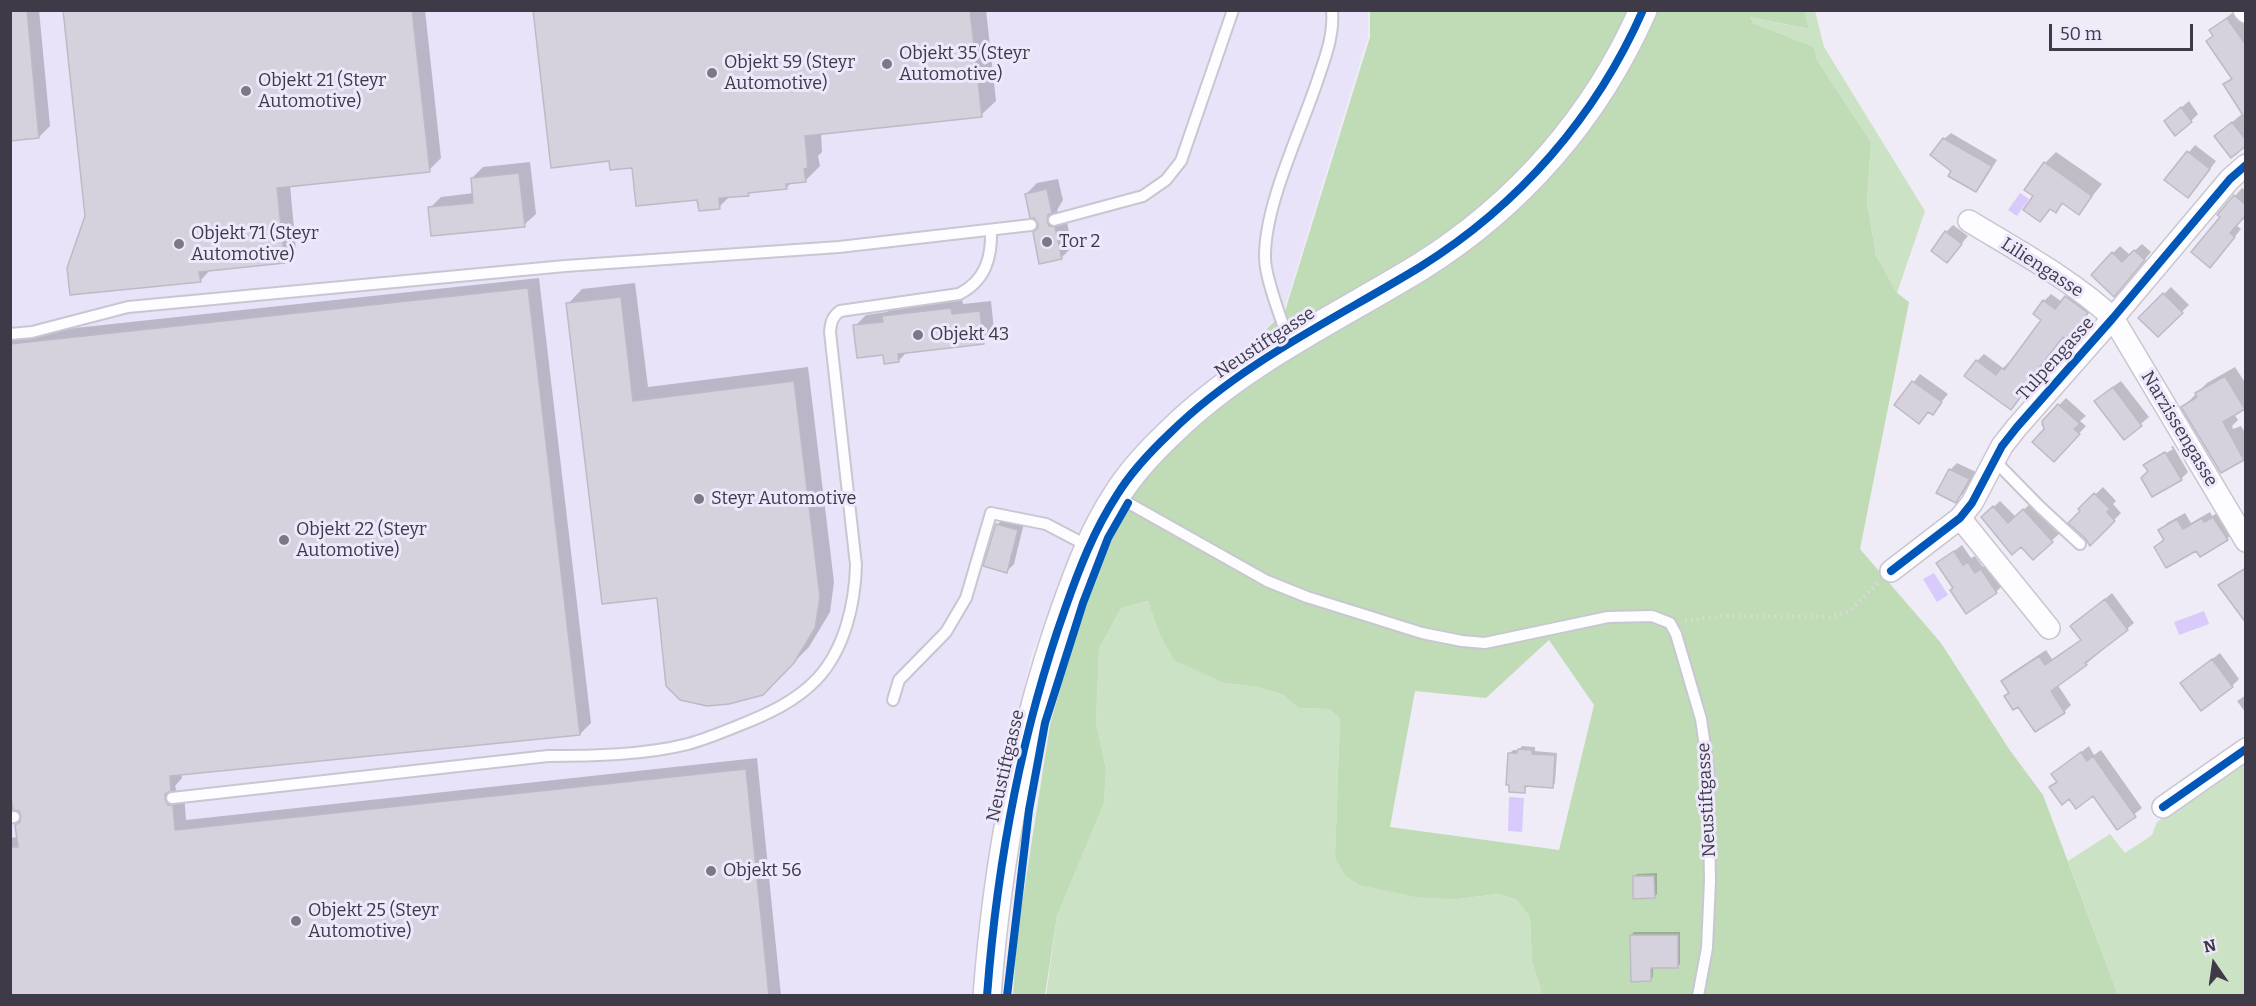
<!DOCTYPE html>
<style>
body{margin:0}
#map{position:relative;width:2256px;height:1006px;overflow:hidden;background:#efecf7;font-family:Bitter,serif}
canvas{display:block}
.frame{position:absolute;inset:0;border:12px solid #3e3a47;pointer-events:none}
.north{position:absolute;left:2184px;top:934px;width:60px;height:60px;-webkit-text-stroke:4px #ede8fc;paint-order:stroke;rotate:347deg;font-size:16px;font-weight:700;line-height:24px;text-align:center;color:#3e3a47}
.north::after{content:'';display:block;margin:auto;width:21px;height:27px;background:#3e3a47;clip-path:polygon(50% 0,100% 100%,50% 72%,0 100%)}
.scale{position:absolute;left:2049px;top:24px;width:144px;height:27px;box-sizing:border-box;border:3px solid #3e3a47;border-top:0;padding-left:8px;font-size:18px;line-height:21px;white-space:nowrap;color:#3e3a47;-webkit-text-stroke:4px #ede8fc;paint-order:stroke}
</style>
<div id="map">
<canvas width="2256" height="1006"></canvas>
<div class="frame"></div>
<div class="north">N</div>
<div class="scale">50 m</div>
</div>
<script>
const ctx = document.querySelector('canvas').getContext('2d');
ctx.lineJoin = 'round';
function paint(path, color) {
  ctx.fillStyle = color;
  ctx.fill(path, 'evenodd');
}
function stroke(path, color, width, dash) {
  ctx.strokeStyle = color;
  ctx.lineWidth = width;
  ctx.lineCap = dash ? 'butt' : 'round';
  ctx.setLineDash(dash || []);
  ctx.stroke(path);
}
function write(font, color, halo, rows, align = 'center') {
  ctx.font = font + ' Bitter,serif';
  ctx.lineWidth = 6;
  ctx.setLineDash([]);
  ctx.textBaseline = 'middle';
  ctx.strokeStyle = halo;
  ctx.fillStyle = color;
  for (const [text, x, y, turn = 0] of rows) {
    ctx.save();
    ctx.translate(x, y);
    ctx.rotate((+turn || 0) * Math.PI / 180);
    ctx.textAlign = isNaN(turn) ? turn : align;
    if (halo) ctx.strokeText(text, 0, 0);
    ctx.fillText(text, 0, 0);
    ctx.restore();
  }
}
const built = new Path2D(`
 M10,11H1368V36L1284,310L1105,495L1031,655L975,959L973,995H11Z`);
const green = new Path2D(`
 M1804,11H1815L1824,47L1925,211L1897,293L1876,255L1867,202L1871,142L1817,60L1814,47L1753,23L1750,17L1808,29Z
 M1149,601L1159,632L1224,683L1258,687L1284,695L1298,708L1329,709L1340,718L1335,857L1457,899L1498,894L1516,899L1530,917L1532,962L1541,989V996H1046L1057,916L1104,803L1106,769L1096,723L1099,649L1121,608Z
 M2245,760V995H2118L2068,861L2110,834L2125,853L2152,835L2157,822Z`);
const forest = new Path2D(`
 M1370,11H1804L1809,29L1750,17L1753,23L1814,47L1817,60L1871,142L1867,202L1876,255L1897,293L1909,302L1860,549L1941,643L2009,749L2043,795L2118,995H1541V989L1532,962L1530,917L1516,899L1498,894L1457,899L1416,897L1360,885L1345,875L1335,857L1340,718L1329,709L1298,708L1284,695L1258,687L1224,683L1174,660L1159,632L1148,601L1121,608L1099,649L1096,723L1106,769L1104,803L1057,916L1045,995L1013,996L1017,936L1050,725L1079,620L1050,627L1109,484L1285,311L1370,37ZM1549,640L1594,705L1559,850L1390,827L1415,691L1486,698Z`);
const water = new Path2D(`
 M2020,193L2029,199L2017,216L2008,210Z
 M1934,573L1948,595L1937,602L1923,579Z
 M2204,611L2209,624L2179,635L2174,622Z
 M1509,797L1524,798L1522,832L1508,831Z`);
const shadow = new Path2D(`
 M10,10H39L50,126L39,137Z
 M64,10H425L441,158L429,170L290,185L296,250L284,262L211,269L200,281L86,216Z
 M534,10H986L996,101L981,115L821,133L822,152L818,156L820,166L805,181L792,182L786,188L752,191L748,195L730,196L719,207L633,166L611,159Z
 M2236,10L2246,23V144L2216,136L2243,113L2225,85L2232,77L2208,41L2214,35L2211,30Z
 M2189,101L2198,114L2191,121H2166Z
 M1951,133L1997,160L1982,184L1976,190L1953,171L1944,139Z
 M2195,145L2216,161L2195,189L2166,180Z
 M2056,152L2102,184L2079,213L2064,202L2056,211L2052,208L2040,220L2035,196L2026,189L2045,163Z
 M530,162L536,214L524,225L430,208L441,197L474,193L472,178L483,167Z
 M1058,179L1063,200L1057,210L1060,215L1066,217L1072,247L1061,258L1039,228L1040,223L1026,194L1037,183Z
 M2242,188L2246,191V214L2236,225L2241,229L2217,259L2222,217L2219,215Z
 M1953,225L1968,236L1947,261L1946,232Z
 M2142,244L2151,252L2121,288L2113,253L2120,246L2130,255Z
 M539,278L591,723L580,734L181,774L182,778L175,786L177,792L184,794L186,820L757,758L781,996H10V838L18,837L16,825L23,816L10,792V335Z
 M635,283L648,387L808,367L834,582L830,612L809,647L762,694L658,596L568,304L582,289Z
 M2171,287L2189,305L2158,335L2140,318Z
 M2073,290L2094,306L2068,339L2064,335L2042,364L2048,369L2039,381L2029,386L2011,408L1977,361L1984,354L2003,368L2009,362L2011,363L2043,320L2044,301L2051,294L2062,302Z
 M962,298L963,304L991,301L994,331L983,343L908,351L898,361L884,353L855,326L866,315L887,312L895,305Z
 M2235,367L2246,384V406L2234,414L2238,420L2232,426L2233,429L2241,426L2246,434V456L2221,471L2183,407L2207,383Z
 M1920,374L1948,394L1932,413L1929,411L1919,422L1896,405Z
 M2121,381L2149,417L2124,438L2103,394Z
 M2066,398L2086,416L2080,421L2086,426L2061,453L2041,424Z
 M2173,446L2188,472L2181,479L2150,471L2145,465L2151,459V462L2173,449L2171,447Z
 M1957,463L1976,472L1963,494L1956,501L1950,470Z
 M2103,487L2116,501L2113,504L2121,513L2090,544L2086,538L2080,509Z
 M2000,501L2016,517L2031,503L2059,534L2033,557L2021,545L1983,517Z
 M2221,511L2234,532L2227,539L2196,549L2156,547L2165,538L2160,531L2167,523L2185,513L2191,523L2210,512L2212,516Z
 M1004,518L1024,523L1014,564L1007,571L997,525Z
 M1962,545L1971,558L1975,556L1983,567L1988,563L2003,585L1996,592L1955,587L1938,563Z
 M2246,567V621L2220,585Z
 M2112,593L2134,623L2086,664L2057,684L2071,705L2064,712L2019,705L2006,696L2010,692L2003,681L2010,674L2046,650L2052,659L2082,639L2072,626Z
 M2220,653L2239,679L2232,686L2182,683Z
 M2246,695V713L2237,701Z
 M1522,746L1535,747V751L1557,753L1555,783L1552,786L1528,785L1524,791L1510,753L1513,750H1519Z
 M2089,746L2094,755L2101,750L2142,808L2117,828L2093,794L2069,797L2051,787L2058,781L2053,774Z
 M1657,873V894L1654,897L1634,877L1637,874Z
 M1634,932H1680V964L1677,967H1653V977L1650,980L1631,935Z`);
const building = new Path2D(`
 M10,10H27L39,138L10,141Z
 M63,10H412L430,172L277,188L285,263L199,272L201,282L70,295L67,268L85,216Z
 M533,10H970L982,117L805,136L808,168L804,169L806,182L786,184L787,189L748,193L749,196L719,198L720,209L699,211L697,200L636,206L632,168L610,170L609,161L551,168Z
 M2227,18L2246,45V120L2223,84L2232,79L2206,41L2213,36L2209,30Z
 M2181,107L2192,122L2175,136L2164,121Z
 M2232,122L2246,140V146L2231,158L2214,136Z
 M1943,138L1992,166L1976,192L1948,176L1951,171L1930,155Z
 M2187,151L2210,169L2188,198L2164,180Z
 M2044,162L2092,196L2079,215L2062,203L2056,213L2050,209L2040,222L2023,210L2033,196L2024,190Z
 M519,173L525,227L431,236L428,207L473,203L471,178Z
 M1047,189L1052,213L1048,215L1047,221L1049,226L1055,227L1062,259L1039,264L1033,232L1038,228V224L1034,218H1030L1025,194Z
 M2234,195L2246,205V215L2230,233L2235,237L2210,268L2191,252L2220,217L2217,215Z
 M1945,231L1962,244L1947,263L1931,251Z
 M2134,250L2145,260L2114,297L2091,275L2112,252L2122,262Z
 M528,288L580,735L170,776L171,791L165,794V799L168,805H173L175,830L746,769L769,996H10V847H18L15,825L20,822L21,816L19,811L13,810L10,792V344Z
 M2163,293L2183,313L2158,337L2138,318Z
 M2065,296L2088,313L2068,341L2063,337L2036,372L2042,377L2032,390L2028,387L2011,410L1964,376L1976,360L1996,375L2001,368L2004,370L2041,320L2033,314L2043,300L2055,309Z
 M621,297L633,401L794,381L820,597L815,628L794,663L763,695L729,704L707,706L680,700L666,686L657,598L602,604L566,303Z
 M951,308L952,314L980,311L984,344L898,354L899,362L884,364L883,355L857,358L853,325L883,322L882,316Z
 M2225,376L2245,409L2223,422L2244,460L2221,473L2181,407L2197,397L2195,393Z
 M1912,381L1942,402L1933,415L1928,412L1919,424L1894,405Z
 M2113,387L2142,426L2124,440L2094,401Z
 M2058,404L2080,424L2074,429L2080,434L2054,462L2032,442L2044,429L2042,421Z
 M2165,452L2182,480L2152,497L2141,478L2148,471L2143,465Z
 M1949,469L1970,479L1956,503L1936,493Z
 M2094,493L2110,509L2107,512L2115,521L2090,546L2085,538L2068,523L2080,511L2078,509Z
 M1993,506L2008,523L2023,509L2053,542L2033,560L2021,547L2012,555L1981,517Z
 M2213,517L2228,540L2200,557L2196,551L2166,568L2154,547L2164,540L2158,530L2177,519L2183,529L2202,518L2204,522Z
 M996,524L1018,530L1007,573L983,566Z
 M1954,551L1963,565L1968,562L1975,573L1981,569L1997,593L1966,614L1950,590L1953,588L1936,563Z
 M2246,568V623L2218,585Z
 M2105,599L2128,630L2085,663L2087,665L2051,691L2065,713L2035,732L2018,707L2013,710L2004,696L2009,693L2001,681L2039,656L2045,665L2081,640L2070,626Z
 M2212,659L2233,687L2201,711L2180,683Z
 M1518,749L1532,750V754L1555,755L1553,788L1525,786V793L1509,792V785H1506L1508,753H1517Z
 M2081,752L2087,761L2093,756L2136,817L2117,830L2093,796L2076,809L2069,799L2062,805L2049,787L2057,782L2051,774Z
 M1633,876H1654L1655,898L1633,899Z
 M1630,935H1678V968H1651V981L1631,982Z`);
const path = new Path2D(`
 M1685,621L1722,616L1830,617L1850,611L1878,583`);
const service = new Path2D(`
 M1054,220L1143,196L1166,180L1181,161L1233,10
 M10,334L32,332L128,307L565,266L839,247L1031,225
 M1289,342C1282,321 1265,278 1265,258C1264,204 1303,127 1320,73C1327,53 1334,32 1332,10
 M1994,460L2040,507L2080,544
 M1116,496L1267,581L1307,597L1422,633L1462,641L1485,643L1608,617L1652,616L1670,623L1676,634L1701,719L1708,767L1710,881L1707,948L1698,996
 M893,700L899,680L946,632L966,598L991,513L1046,524L1088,546
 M172,798L548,756C592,756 645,755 688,744C706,739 723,732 740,725C768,714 796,701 817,679C845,649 855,603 856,565L830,332C831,322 832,317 840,311L959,294C985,281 992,258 991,230
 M10,818L14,817`);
const minor = new Path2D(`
 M2244,10L2246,12
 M1969,221C2018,251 2071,279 2113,318L2246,541
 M1960,518L2049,628
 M1891,571L1960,518L1972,503L2002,446L2017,427L2113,318L2230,179L2246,165
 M2163,807L2246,749`);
const tertiary = new Path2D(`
 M987,996C997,864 1021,733 1065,609C1079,569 1094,530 1117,495C1131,472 1150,452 1170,433C1242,362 1335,319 1420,267C1519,205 1596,117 1643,10`);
const cycleway = new Path2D(`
 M1891,571L1960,518L1972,503L2002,446L2017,427L2113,318L2230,179L2246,165
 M2163,807L2246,749
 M987,996C997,864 1021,733 1065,609C1079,569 1094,530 1117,495C1131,472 1150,452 1170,433C1242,362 1335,319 1420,267C1519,205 1596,117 1643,10
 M1007,996L1029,810L1045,723L1083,603L1108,538L1128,503`);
const markers = [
 [887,64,6,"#7c7885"],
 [712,73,6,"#7c7885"],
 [246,91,6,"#7c7885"],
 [1047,242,6,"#7c7885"],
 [179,244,6,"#7c7885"],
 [918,335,6,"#7c7885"],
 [699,499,6,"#7c7885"],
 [284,540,6,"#7c7885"],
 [711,871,6,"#7c7885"],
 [296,921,6,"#7c7885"]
];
const poiNames = [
 ["Objekt 35 (Steyr",899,54],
 ["Automotive)",899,75],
 ["Objekt 59 (Steyr",724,63],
 ["Automotive)",724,84],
 ["Objekt 21 (Steyr",258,81],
 ["Automotive)",258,102],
 ["Objekt 71 (Steyr",191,234],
 ["Automotive)",191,255],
 ["Tor 2",1059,242],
 ["Objekt 43",930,335],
 ["Steyr Automotive",711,499],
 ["Objekt 22 (Steyr",296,530],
 ["Automotive)",296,551],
 ["Objekt 56",723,871],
 ["Objekt 25 (Steyr",308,911],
 ["Automotive)",308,932]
];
const streetNames = [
 ["Liliengasse",2042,268,33],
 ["Neustiftgasse",1265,343,-33],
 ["Tulpengasse",2056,359,-48],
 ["Narzissengasse",2179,429,59],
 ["Neustiftgasse",1006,766,-77],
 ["Neustiftgasse",1707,800,-93]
];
paint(built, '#e9e3f9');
paint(green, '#cbe2c4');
paint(forest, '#c0dcb6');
paint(water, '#d9cafc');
paint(shadow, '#0003');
paint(building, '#d5d2dd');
stroke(building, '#bdbac5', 1.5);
stroke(service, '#c8c6d0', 14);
stroke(minor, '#c8c6d0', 24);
stroke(tertiary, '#c8c6d0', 30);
stroke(path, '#dbd9de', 4, [1.5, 4.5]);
stroke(service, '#fdfcfe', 10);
stroke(minor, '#fdfcfe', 21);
stroke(tertiary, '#fdfcfe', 27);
stroke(cycleway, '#0057b8', 8);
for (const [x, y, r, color] of markers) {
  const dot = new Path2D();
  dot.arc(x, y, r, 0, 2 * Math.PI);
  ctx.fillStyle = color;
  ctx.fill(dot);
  stroke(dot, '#ede8fc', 2);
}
write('18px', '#3e3a47', '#ede8fc', poiNames, 'left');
write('18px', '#3e3a47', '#ede8fc', streetNames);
</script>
